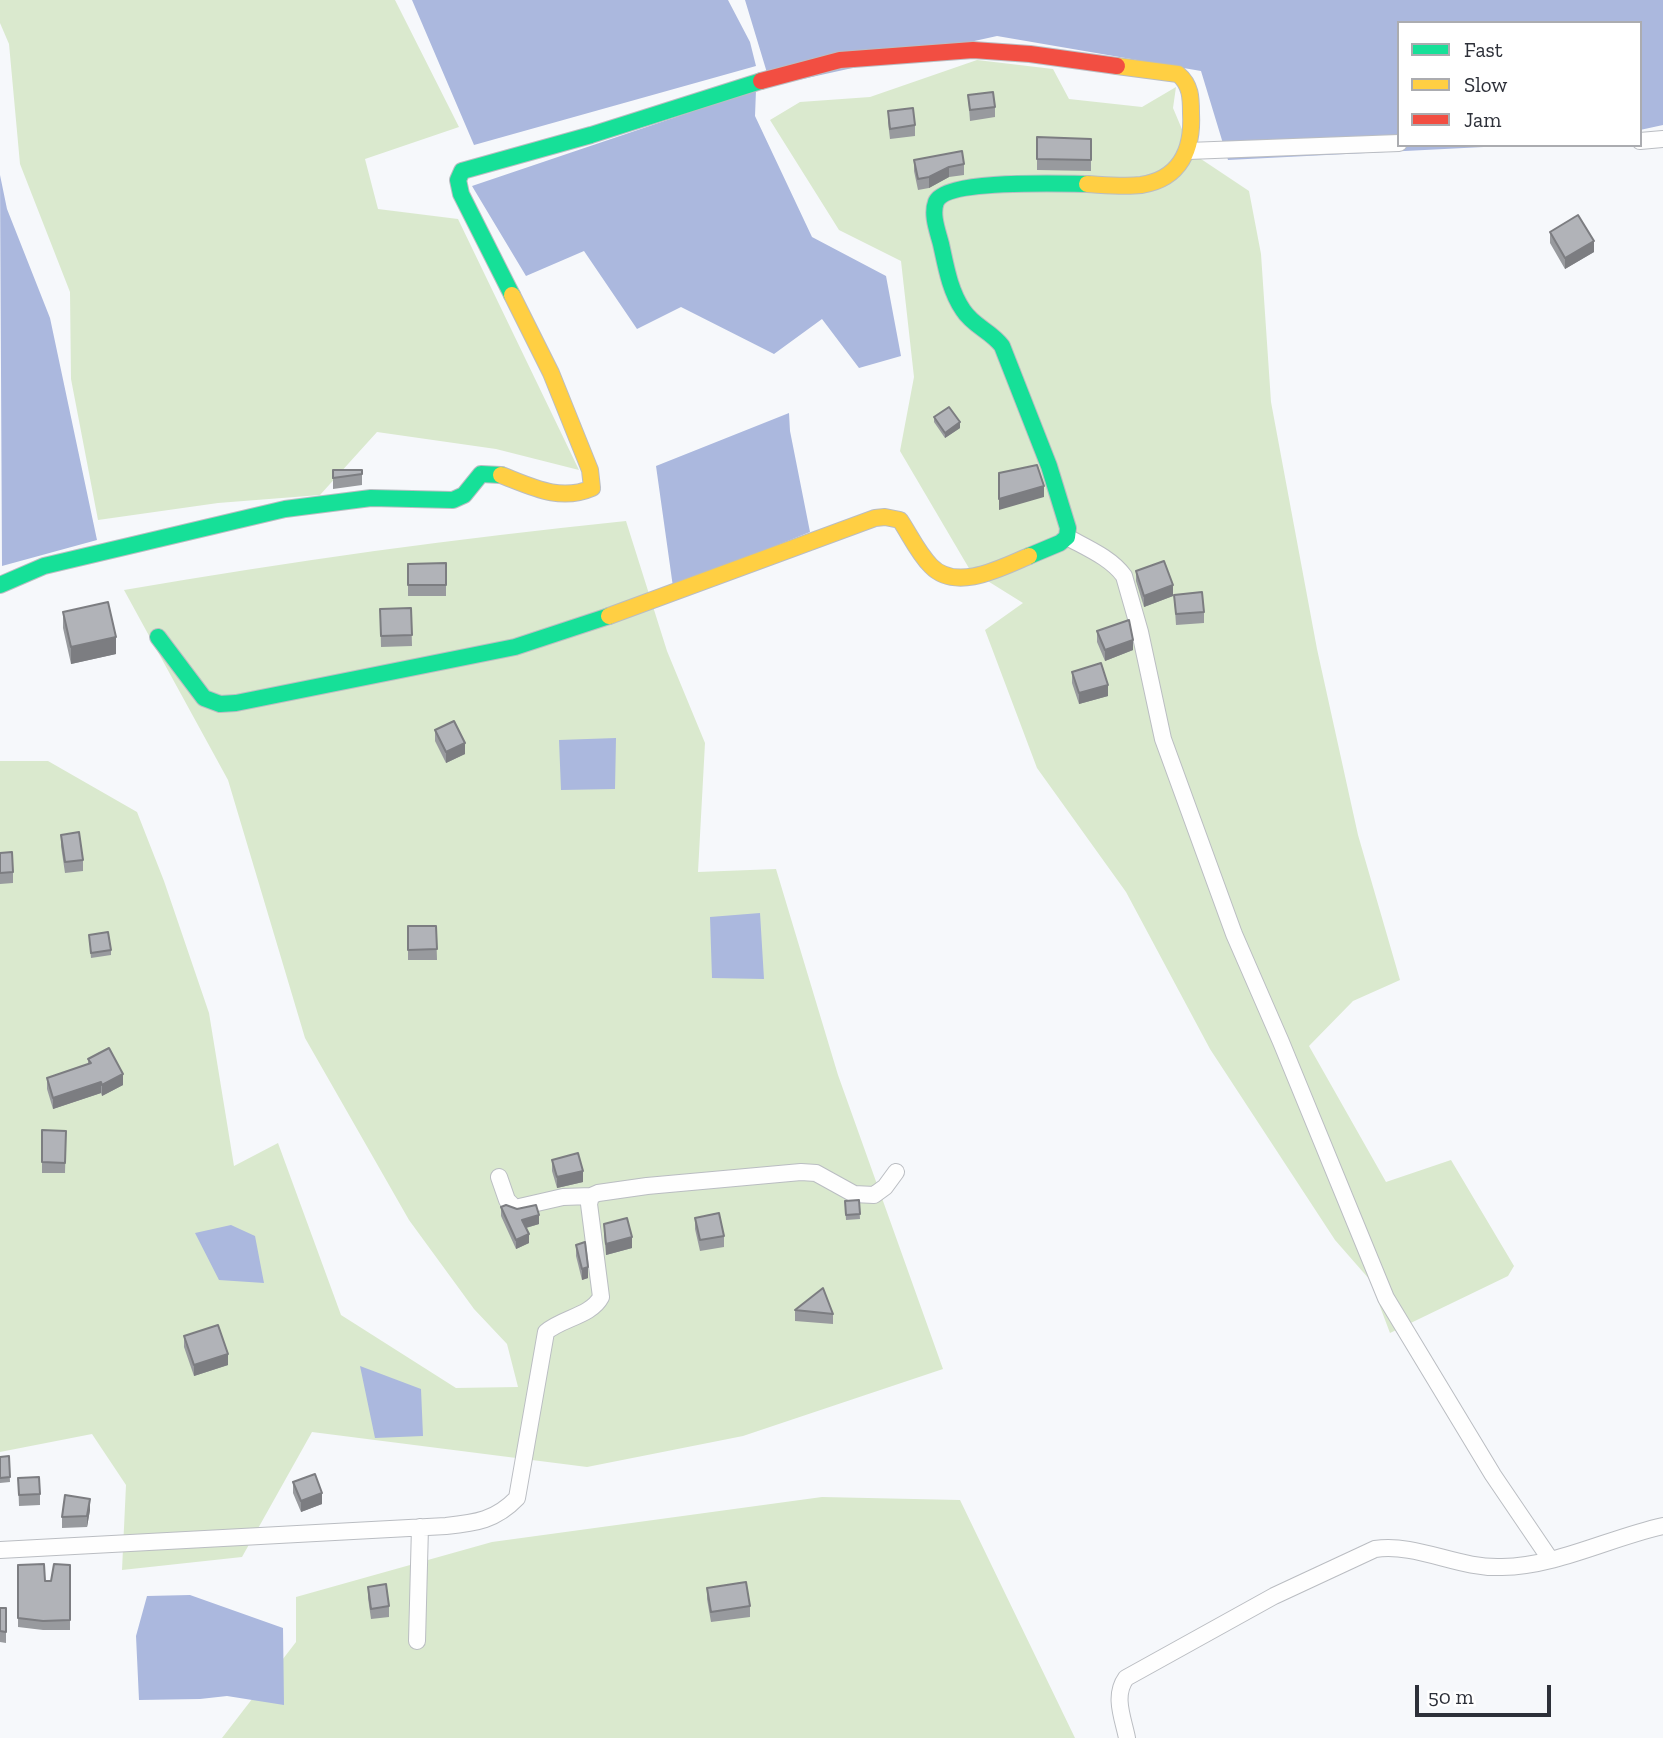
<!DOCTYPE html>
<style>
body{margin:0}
#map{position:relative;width:1663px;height:1738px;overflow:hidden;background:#f6f8fb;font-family:"Zilla Slab",serif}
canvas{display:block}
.legend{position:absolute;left:1397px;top:21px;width:245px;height:126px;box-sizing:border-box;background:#fff;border:2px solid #abacb0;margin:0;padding:9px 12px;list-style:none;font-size:21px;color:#2d3039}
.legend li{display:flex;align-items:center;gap:14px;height:35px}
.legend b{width:35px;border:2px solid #abacb0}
.scale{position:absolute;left:1415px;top:1685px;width:136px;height:32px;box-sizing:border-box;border:4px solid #2d3039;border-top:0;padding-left:9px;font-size:21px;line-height:24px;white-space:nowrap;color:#2d3039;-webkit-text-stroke:5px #fff;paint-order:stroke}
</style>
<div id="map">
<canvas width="1663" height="1738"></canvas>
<ul class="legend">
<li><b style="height:9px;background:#16e098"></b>Fast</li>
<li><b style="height:9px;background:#ffcf43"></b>Slow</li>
<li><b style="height:9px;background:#f24e42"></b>Jam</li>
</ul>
<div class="scale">50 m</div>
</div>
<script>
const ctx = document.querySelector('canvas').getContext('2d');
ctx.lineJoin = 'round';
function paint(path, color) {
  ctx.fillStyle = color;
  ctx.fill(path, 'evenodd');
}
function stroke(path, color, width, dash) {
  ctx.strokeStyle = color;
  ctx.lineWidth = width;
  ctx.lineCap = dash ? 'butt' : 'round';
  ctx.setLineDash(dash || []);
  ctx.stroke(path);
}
const green = new Path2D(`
 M0,0H395L459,127L365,159L378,209L458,219L579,470L496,449L377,432L320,495L218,503L98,520L71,379L70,292L20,164L9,44L0,23Z
 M977,60L1053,69L1069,99L1142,107L1176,87L1173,108L1192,153L1249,191L1261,254L1271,402L1317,649L1358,835L1400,980L1353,1001L1309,1046L1386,1182L1451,1160L1514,1266L1508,1276L1390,1333L1370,1280L1335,1240L1210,1049L1126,892L1037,768L985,630L1023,603L970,570L900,451L914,377L901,261L839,230L770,120L800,102L870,97Z
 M626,521L667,651L705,743L698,872L776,869L838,1075L943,1369L743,1436L587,1467L312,1432L242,1557L122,1570L126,1485L92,1434L0,1452V761H48L137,812L164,881L209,1013L234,1166L278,1143L341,1315L456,1388L518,1387L507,1344L474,1309L409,1220L305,1038L228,780L124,590C291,561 458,538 626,521Z
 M822,1497L960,1500L1075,1738H222L296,1642V1597L492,1542Z`);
const water = new Path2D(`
 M412,0H728L750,42L756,66L474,145Z
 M745,0H1663V125L1640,130V23H1399V145H1523L1228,160L1201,71L997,36L771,86Z
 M756,90L755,116L812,237L886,276L901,356L859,368L822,319L774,354L681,307L637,329L584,251L526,276L472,186Z
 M0,175L7,209L50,318L97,540L2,566Z
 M789,413L790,431L810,532L673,587L656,466Z
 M616,738L615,789L561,790L559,740Z
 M760,913L764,979L712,978L710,917Z
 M231,1225L255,1236L264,1283L219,1280L195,1233Z
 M360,1366L421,1389L423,1436L375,1438Z
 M190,1595L283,1628L284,1705L227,1696L200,1699L139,1700L136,1636L147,1596Z`);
const street = new Path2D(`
 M1640,141L1663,139
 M1188,151L1399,143
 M1067,537C1087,548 1111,558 1124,576L1140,632L1163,739L1234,934L1281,1042L1386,1298L1493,1475L1550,1559
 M499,1177L507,1200L515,1208L563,1197L591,1196
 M0,1550L446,1526C476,1523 496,1520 517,1498L546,1332C562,1318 591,1316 601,1297L589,1204L591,1196L598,1193L647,1186L801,1172L816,1173L854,1194L874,1195L885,1187L896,1172
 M417,1641L420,1527
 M1127,1738C1123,1718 1113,1696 1126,1678L1274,1596L1375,1549C1418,1543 1458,1569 1502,1567C1557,1566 1609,1538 1663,1526`);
const fast = new Path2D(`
 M512,295L461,194L458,180L462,171L591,135L761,81
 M1029,556L1060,543L1067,537L1068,528L1049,466L1002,346C991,331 973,326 963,310C950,291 946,267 941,244C938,232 931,215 936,202C946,179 1062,184 1087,184
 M0,585L44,566L285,509L371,498L453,500L464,495L481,474L501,475
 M158,637L204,698L220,704L236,703L515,647L609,616`);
const slow = new Path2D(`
 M1087,184C1105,185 1124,187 1141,185C1181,179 1193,148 1191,113C1191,98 1191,85 1178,74L1117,66
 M501,475C532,487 560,502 592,488L590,470L551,373L512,295
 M609,616L875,518L885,517L900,520C910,535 918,553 931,566C956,592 1001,568 1029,556`);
const jam = new Path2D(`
 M761,81L840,60L973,50L1030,54L1117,66`);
const wall = new Path2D(`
 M968,95L995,107V117L970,121Z
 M888,111L915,125V136L890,139L888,122Z
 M1037,137L1091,139V171L1037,170Z
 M914,160L964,164V175L949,177L929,188L918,190L914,171Z
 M1550,232L1594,252L1565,269L1550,243Z
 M934,417L960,428L945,438L934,422Z
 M333,470H362V485L333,489Z
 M446,563V596H408V564Z
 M1136,571L1173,596L1144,607L1136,581Z
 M1174,595L1204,612V623L1176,625Z
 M411,608L412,646L381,647L380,609Z
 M63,612L116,654L71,664L63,628Z
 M1097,631L1133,650L1105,661L1097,642Z
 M1072,672L1108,696L1079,704L1072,683Z
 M435,730L465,754L446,763L435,741Z
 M61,835L83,860V871L65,873L61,846Z
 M0,853L13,872V883L0,884Z
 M408,926H436L437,960H408Z
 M89,935L111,950V955L91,958Z
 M88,1059L123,1085L102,1096L101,1093L53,1109L47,1089V1078L88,1064Z
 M42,1130L66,1131L65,1173H42Z
 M552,1160L583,1182L557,1188L552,1171Z
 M859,1200L860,1219L846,1220L845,1201Z
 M501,1207L539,1224L526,1228L529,1243L516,1249L501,1216Z
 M695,1218L724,1236V1247L700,1251L695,1229Z
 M604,1224L632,1248L606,1255L604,1235Z
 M576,1245L588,1278L582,1280L576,1256Z
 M795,1310L833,1314V1324L795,1321Z
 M184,1336L228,1365L194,1376L184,1347Z
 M9,1456L10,1482L0,1483V1457Z
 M18,1478L40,1494V1505L19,1506Z
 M293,1482L322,1504L301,1512L293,1493Z
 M90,1510L87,1527L62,1528V1517Z
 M18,1565L45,1581H51L70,1565V1630H43L18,1627Z
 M368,1587L389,1606V1617L371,1619L368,1598Z
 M707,1588L750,1606V1617L711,1622L707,1599Z
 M0,1608H6V1643L0,1642Z`);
const shadedWall = new Path2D(`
 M949,167V177L929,188V177Z
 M1594,241V252L1565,269V258Z
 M960,422V428L945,438V433Z
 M1044,486V497L999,510V499Z
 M1173,585V596L1144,607V596Z
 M116,637V654L71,664V647Z
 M1133,640V650L1105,661V650Z
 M1108,685V696L1079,704V693Z
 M465,743V754L446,763V752Z
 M123,1074V1085L102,1096V1085Z
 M101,1082V1093L53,1109V1098Z
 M583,1171V1182L557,1188V1177Z
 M539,1215V1224L522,1229V1220Z
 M529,1234V1243L516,1249V1240Z
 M632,1237V1248L606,1255V1244Z
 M588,1267V1278L582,1280V1269Z
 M228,1354V1365L194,1376V1365Z
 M322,1493V1504L301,1512V1501Z
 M90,1499V1510L87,1527V1516Z`);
const building = new Path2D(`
 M993,92L995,107L970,110L968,95Z
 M913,108L915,125L890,129L888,111Z
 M1037,137L1091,139V160L1037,159Z
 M962,151L964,164L949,167L929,177L918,179L914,160Z
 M1578,215L1594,241L1565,258L1550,232Z
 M949,407L960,422L945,433L934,417Z
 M1037,465L1044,486L999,499V473Z
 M333,470H362V474L333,478Z
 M1164,561L1173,585L1144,596L1136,571Z
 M446,563V585H408V564Z
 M1202,592L1204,612L1176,614L1174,595Z
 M108,602L116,637L71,647L63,612Z
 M411,608L412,635L381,636L380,609Z
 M1129,620L1133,640L1105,650L1097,631Z
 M1101,663L1108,685L1079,693L1072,672Z
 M454,721L465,743L446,752L435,730Z
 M79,832L83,860L65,862L61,835Z
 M12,852L13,872L0,873V853Z
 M408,926H436L437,949L408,950Z
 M108,932L111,950L91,953L89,935Z
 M109,1048L123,1074L102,1085L101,1082L53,1098L47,1078L91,1063L88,1059Z
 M42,1130L66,1131L65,1163L42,1162Z
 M578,1153L583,1171L557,1177L552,1160Z
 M859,1200L860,1214L846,1215L845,1201Z
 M506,1205L517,1209L536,1205L539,1215L522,1220L529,1234L516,1240L501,1207Z
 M719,1213L724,1236L700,1240L695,1218Z
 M627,1218L632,1237L606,1244L604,1224Z
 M585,1242L588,1267L582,1269L576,1245Z
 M823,1288L833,1314L795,1310Z
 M218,1325L228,1354L194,1365L184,1336Z
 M9,1456L10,1477L0,1478V1457Z
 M315,1474L322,1493L301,1501L293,1482Z
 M39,1477L40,1494L19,1495L18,1478Z
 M65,1495L90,1499L87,1516L62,1517Z
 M44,1564L45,1581H51L54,1564L70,1565V1620L43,1621L18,1618V1565Z
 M746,1582L750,1606L711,1612L707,1588Z
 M386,1584L389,1606L371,1609L368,1587Z
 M0,1608H6V1632L0,1631Z`);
paint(green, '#dae9ce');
paint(water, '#abb8de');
stroke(street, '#babdc2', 18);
stroke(fast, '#babdc2', 18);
stroke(slow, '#babdc2', 18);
stroke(jam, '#babdc2', 18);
stroke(street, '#fefefe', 16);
stroke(fast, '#16e098', 16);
stroke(slow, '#ffcf43', 16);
stroke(jam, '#f24e42', 16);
paint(wall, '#989a9e');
paint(shadedWall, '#7c7d81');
paint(building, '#b1b3b8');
stroke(building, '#7c7d81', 2);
</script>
